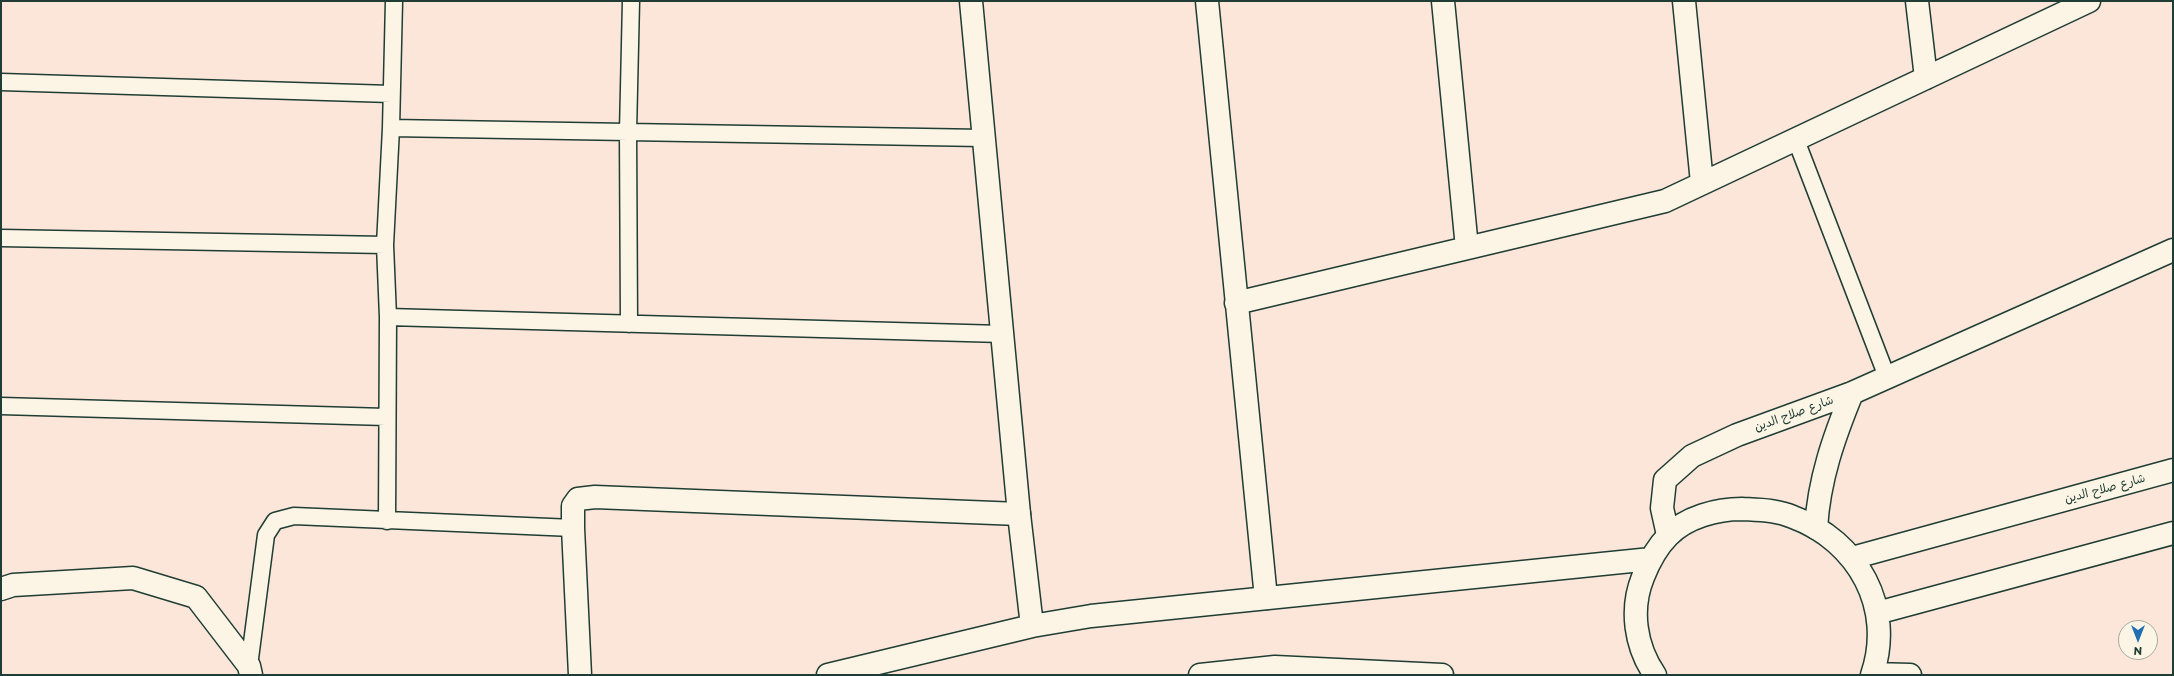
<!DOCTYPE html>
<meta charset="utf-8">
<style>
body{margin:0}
#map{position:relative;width:2174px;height:676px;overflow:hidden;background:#fce5d9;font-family:"Playpen Sans",sans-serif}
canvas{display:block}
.frame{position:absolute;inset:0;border:2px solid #1f3d34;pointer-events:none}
.north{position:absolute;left:2118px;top:620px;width:40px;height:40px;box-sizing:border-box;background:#fcf5e5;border:1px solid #a4ab9e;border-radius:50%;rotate:180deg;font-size:11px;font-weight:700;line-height:16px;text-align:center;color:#1f3d34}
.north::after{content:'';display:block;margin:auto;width:14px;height:18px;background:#1f6fb2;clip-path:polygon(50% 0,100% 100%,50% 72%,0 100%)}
</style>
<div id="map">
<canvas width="2174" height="676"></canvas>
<div class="frame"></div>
<div class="north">N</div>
</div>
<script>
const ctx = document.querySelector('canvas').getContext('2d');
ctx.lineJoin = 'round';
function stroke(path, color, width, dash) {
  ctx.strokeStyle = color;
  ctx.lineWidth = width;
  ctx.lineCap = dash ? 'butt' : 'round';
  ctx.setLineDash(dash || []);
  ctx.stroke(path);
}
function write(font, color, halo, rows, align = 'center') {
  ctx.font = font + ' "Playpen Sans","Playpen Sans Arabic",sans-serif';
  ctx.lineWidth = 3;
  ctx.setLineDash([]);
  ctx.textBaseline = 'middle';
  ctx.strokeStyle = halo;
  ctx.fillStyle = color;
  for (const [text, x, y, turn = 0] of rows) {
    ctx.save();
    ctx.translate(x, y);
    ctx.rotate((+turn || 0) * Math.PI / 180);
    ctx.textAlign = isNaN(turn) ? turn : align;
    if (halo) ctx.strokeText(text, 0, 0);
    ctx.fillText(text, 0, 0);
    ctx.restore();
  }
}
const lane = new Path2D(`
 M1,82L391,94
 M391,128L394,1
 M1796,140L1887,377
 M1,238L385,245
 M388,317L1002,334
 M629,324L628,132L631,1
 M1,406L386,417
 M387,521L388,317L385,245L391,128L983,138
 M249,666L266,535L275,521L294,516L573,528`);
const street = new Path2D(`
 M1207,1L1266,598
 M1443,1L1467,248
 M1684,1L1702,183
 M1917,1L1926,78
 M1236,303L1665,201L2089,1
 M1816,528C1819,479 1834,437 1852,393
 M1668,535L1662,508L1665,480L1692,456L1737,435L1852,393L2173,250
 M1,589L13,585L133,578L196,597L249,666L251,675
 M580,675L573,528V506L578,499L595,497L1019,514`);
const secondary = new Path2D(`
 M971,1L1019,514L1032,626
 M1852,558L2173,470
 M1877,613L2173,533
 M1873,674L1910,675
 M828,675L1032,626L1091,616L1651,559
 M1200,675L1275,667L1442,675
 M1655,675C1635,646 1630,609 1643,577C1649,562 1656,548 1668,536C1686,517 1717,509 1742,509C1760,510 1777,510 1793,517C1858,541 1895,608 1872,675`);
const streetNames = [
 ["شارع صلاح الدين",1794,414,-20],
 ["شارع صلاح الدين",2105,489,-15]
];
stroke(lane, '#1f3d34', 19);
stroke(street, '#1f3d34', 25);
stroke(secondary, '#1f3d34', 25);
stroke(lane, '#fcf5e5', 16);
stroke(street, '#fcf5e5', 22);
stroke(secondary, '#fcf5e5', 22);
write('12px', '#1f3d34', '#fcf5e5', streetNames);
</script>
